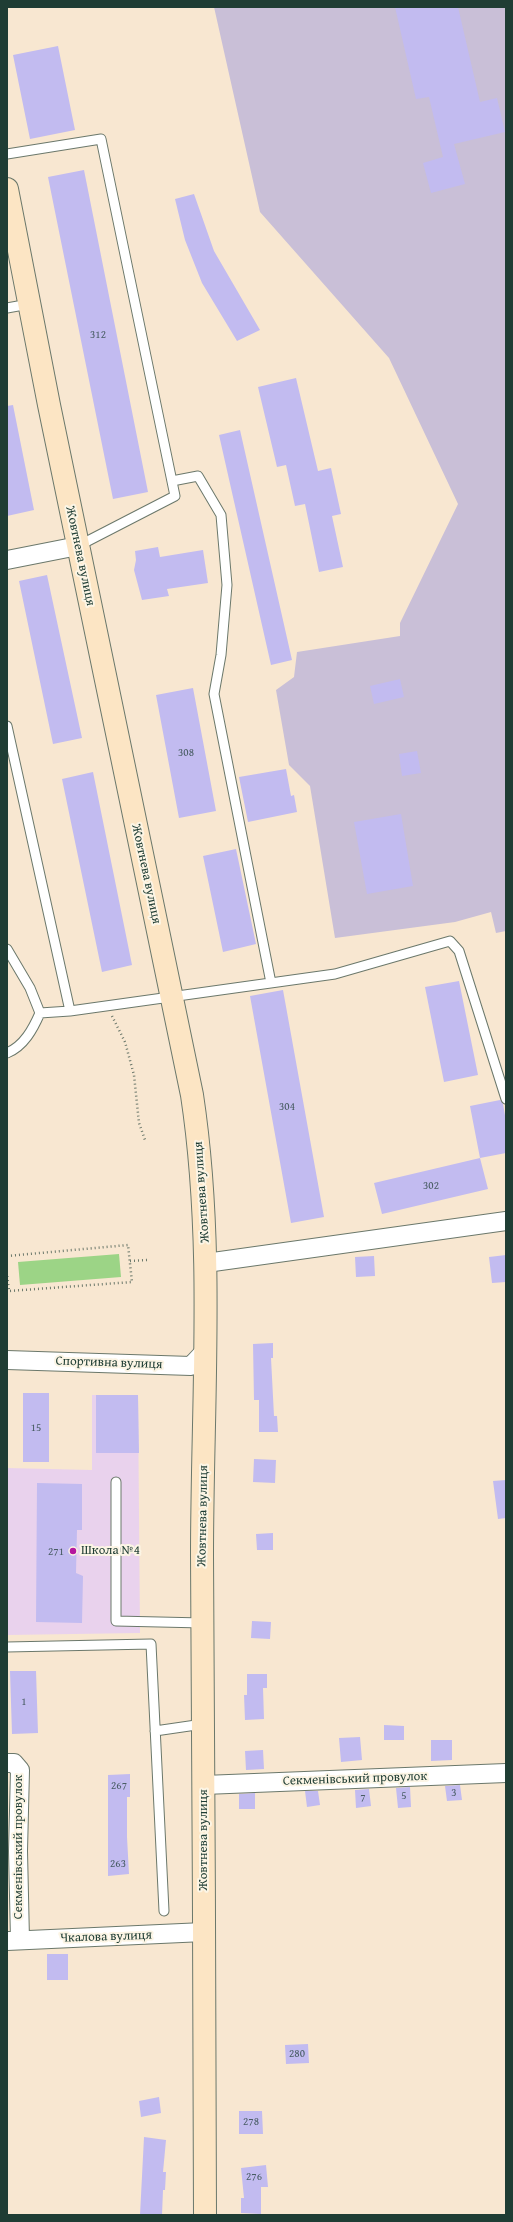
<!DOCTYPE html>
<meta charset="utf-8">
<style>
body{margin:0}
#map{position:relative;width:513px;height:2222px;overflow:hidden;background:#f8e7d1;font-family:"Gentium Book Plus",serif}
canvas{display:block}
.frame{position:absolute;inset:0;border:8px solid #1f3d34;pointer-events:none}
</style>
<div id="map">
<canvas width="513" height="2222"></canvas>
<div class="frame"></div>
</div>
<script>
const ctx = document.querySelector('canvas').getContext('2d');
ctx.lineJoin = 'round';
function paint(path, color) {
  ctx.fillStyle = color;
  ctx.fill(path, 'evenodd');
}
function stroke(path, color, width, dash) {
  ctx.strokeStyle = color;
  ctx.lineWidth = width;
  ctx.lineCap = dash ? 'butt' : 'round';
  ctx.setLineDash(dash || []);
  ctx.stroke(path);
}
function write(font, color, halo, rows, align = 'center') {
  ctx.font = font + ' "Gentium Book Plus",serif';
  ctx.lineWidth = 4;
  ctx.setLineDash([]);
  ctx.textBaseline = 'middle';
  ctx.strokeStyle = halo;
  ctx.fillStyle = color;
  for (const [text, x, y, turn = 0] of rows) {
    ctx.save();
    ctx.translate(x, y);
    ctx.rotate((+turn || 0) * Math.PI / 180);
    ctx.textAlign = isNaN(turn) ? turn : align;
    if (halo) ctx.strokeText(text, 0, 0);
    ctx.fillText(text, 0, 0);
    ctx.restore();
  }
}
const built = new Path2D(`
 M92,1395H138L140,1633L7,1635V1468L92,1470Z`);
const industrial = new Path2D(`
 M214,7H506V931L496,933L491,912L455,922L335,938L310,786L289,765L276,690L294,677L297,652L400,636V623L458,504L389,358L260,212Z`);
const green = new Path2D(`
 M119,1254L121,1277L20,1285L18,1262Z`);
const building = new Path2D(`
 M395,7H458L480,102L497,98L505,132L454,144L465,184L431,193L423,163L443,157L429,97L416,99Z
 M58,46L75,130L30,139L13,55Z
 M84,170L148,492L113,499L48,177Z
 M194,194L214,251L260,330L237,341L202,283L185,240L175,199Z
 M296,378L318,471L331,468L341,514L332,516L343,567L319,572L305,504L295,506L286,465L277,467L258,387Z
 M13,405L34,510L7,516V406Z
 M240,430L292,660L271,665L219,435Z
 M158,547L160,557L203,550L208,583L167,589L169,596L142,600L134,570L136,560L135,551Z
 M47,575L82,738L53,744L19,581Z
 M400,679L404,697L374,704L370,686Z
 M193,688L216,811L179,818L156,695Z
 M417,751L421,773L402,776L399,754Z
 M286,769L291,796L294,795L297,812L248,822L239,777Z
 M93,772L132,965L102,972L62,779Z
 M401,814L413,886L367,894L354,822Z
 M236,849L256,944L223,952L203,856Z
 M459,981L478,1075L444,1082L425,987Z
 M283,990L324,1217L291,1223L250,996Z
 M500,1100L503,1104L506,1121V1153L480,1158L470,1106Z
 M480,1158L488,1189L382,1214L374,1183Z
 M506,1255V1282L492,1283L489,1257Z
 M374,1256L375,1276L356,1277L355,1257Z
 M273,1343V1358H271L274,1416H277L278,1432H259V1400H254L253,1344Z
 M23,1393H49V1462H23Z
 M96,1395H138L139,1453H96Z
 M254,1459L276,1460L275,1483L253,1482Z
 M506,1480V1518L498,1519L493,1481Z
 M37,1483L82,1484V1530H77L76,1573L83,1576L82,1623L36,1622Z
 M273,1533V1550H257L256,1534Z
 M252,1621L271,1622L270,1639L251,1638Z
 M10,1671H36L38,1733L12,1734Z
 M247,1674H267V1688H263L264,1719L245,1720L244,1695H247Z
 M384,1725L404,1726V1740H384Z
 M360,1737L362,1760L341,1762L339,1738Z
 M431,1740H452V1760L431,1761Z
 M263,1750L264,1769L246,1770L245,1751Z
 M130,1774V1797H127V1837L129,1874L108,1876V1775Z
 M460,1785L462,1800L447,1801L445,1786Z
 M410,1787L411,1807L398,1808L396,1788Z
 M369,1789L371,1806L356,1808L355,1790Z
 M305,1791H318L320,1805L307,1807Z
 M255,1793V1809H239V1794Z
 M47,1954H68V1980H47Z
 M308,2044L309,2063L286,2064L285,2045Z
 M159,2097L161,2113L141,2117L139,2101Z
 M239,2111H262L263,2134H239Z
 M144,2137L166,2140L163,2172H166L165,2190H163L162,2215H140Z
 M266,2165L268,2187H261V2214L241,2213V2198H244L241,2168Z`);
const path = new Path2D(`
 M112,1016L125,1042L134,1075L139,1123L145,1140
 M7,1256L128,1245L132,1282L9,1291L7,1274
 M130,1261L147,1260`);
const lane = new Path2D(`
 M7,154L101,139L175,496L78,546
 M7,308L29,304
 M172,481L198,476L221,515L227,585L221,655L214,694L271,983
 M7,726L70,1011L335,974L450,941L459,951L506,1099
 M7,949L30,988L40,1013
 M7,1053C24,1046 33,1029 40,1013L70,1011
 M116,1482V1621L203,1623
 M7,1647L151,1644L164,1911
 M155,1731L203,1724`);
const street = new Path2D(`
 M7,560L78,546
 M206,1263L506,1221
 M7,1360L191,1366L205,1351
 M7,1763H14L20,1770L18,1851L20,1940
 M204,1785L506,1773
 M7,1941L204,1932`);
const secondary = new Path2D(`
 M7,189L49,405L192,1095C215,1247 202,1402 202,1556C202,1776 206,1995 205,2215`);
const markers = [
 [73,1551,4,"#b5179e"]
];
const numberNames = [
 ["312",98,335],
 ["308",186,753],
 ["304",287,1107],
 ["302",431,1186],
 ["15",36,1428],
 ["271",56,1552],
 ["1",24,1702],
 ["267",119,1786],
 ["3",454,1793],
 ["5",404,1796],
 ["7",363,1798],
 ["263",118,1864],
 ["280",297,2054],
 ["278",251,2122],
 ["276",254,2177]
];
const streetNames = [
 ["Жовтнева вулиця",80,556,78],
 ["Жовтнева вулиця",146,874,78],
 ["Жовтнева вулиця",202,1192,-94],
 ["Спортивна вулиця",109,1363,2],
 ["Жовтнева вулиця",203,1516,-89],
 ["Секменівський провулок",355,1779,-2],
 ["Жовтнева вулиця",204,1840,-90],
 ["Секменівський провулок",19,1847,-90],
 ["Чкалова вулиця",106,1937,-2]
];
const poiNames = [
 ["Школа №4",81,1551]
];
paint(built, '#e9d2ed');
paint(industrial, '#c9bfd7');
paint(green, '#9cd486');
paint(building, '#c2bbf0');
stroke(lane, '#6b786b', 11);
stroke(street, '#6b786b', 20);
stroke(secondary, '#6b786b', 24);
stroke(path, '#6b786b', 2.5, [1, 3]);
stroke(lane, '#fff', 9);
stroke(street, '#fff', 18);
stroke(secondary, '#fce5c4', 22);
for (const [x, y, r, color] of markers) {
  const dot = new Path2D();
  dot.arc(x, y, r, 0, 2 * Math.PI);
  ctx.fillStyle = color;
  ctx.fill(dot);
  stroke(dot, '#fcf5e5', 1.5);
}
write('11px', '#485c63', null, numberNames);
write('13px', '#1f3d34', '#fcf5e5', streetNames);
write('13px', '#1f3d34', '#fcf5e5', poiNames, 'left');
</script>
